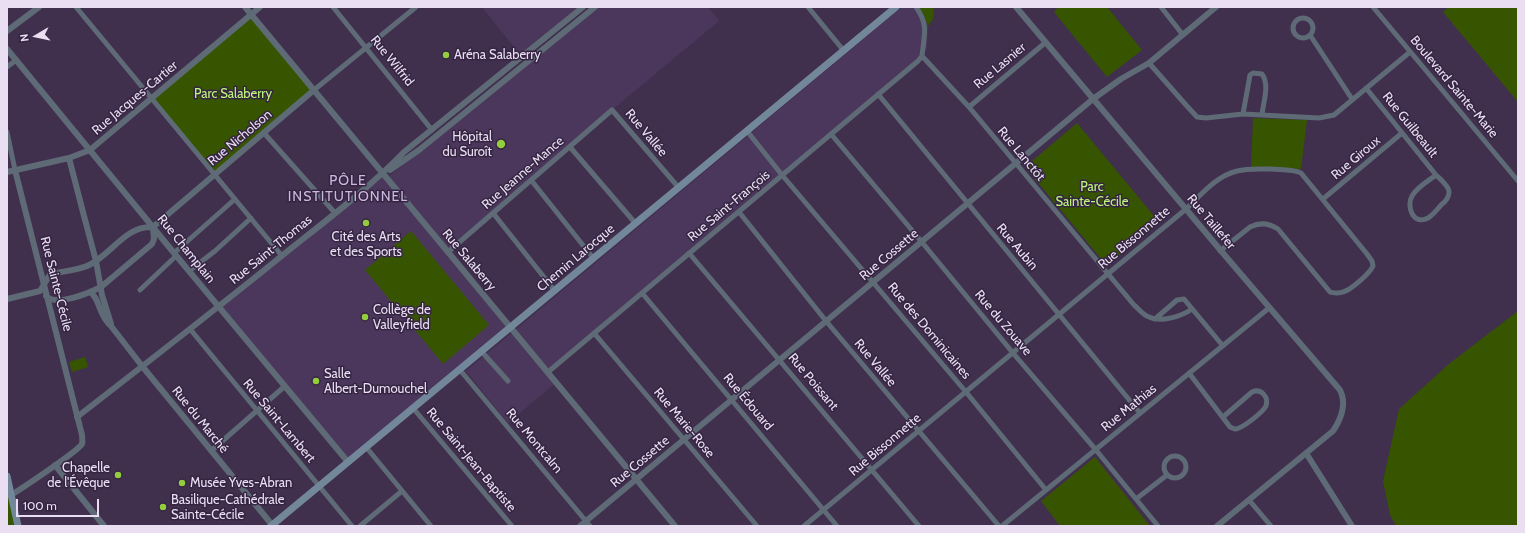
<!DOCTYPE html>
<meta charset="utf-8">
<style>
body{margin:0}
#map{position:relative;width:1525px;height:533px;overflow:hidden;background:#402f4d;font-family:Cabin,sans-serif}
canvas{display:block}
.frame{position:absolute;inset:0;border:8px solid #e9def2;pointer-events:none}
.north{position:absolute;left:16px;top:16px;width:40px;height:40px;-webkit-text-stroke:3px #352542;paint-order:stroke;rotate:261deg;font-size:11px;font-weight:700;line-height:16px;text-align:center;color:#e9def2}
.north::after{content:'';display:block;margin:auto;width:14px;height:18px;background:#e9def2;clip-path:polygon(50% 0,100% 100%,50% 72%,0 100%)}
.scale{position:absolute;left:16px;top:499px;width:83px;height:18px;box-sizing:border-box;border:2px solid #e9def2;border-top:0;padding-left:5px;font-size:12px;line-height:14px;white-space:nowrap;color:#e9def2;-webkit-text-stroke:3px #352542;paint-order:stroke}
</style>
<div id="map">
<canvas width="1525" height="533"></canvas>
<div class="frame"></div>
<div class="north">N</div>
<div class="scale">100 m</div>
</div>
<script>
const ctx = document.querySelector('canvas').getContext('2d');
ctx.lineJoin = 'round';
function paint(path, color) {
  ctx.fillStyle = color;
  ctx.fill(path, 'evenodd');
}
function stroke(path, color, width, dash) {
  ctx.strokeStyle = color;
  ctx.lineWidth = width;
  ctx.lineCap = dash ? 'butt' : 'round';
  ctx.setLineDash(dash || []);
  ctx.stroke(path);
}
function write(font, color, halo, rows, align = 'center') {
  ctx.font = font + ' Cabin,sans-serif';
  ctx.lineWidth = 3;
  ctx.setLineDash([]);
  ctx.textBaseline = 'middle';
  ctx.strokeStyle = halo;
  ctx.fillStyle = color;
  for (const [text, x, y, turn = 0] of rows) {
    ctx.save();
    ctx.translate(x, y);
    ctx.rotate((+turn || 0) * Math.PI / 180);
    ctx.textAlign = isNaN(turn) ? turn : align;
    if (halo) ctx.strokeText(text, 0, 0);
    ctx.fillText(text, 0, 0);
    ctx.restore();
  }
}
const built = new Path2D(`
 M482,7H579L520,55Z
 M599,7H708L719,21L612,110L448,252L387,178Z
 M902,7H919L924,15L928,26L927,48L918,61L548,369L558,381L508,423L466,371Z
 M383,176L508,328L348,461L221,307Z`);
const green = new Path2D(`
 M919,7H934L933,19L928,26L924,15Z
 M1058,7H1107L1142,50L1107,77L1054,12Z
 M1449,7H1518V102L1443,12Z
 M251,14L314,90L215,174L152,98Z
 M1253,118L1307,120L1301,169L1251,167Z
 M1077,123L1159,222L1107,266L1025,167Z
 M411,231L489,325L443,364L365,270Z
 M1518,311V526H1396L1390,515L1383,481L1399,409L1450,363Z
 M85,357L88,367L72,372L69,362Z
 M1095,457L1150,526H1060L1041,501Z
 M7,490L16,526H7Z`);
const minor = new Path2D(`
 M76,7L282,256
 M333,7L432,130
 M808,7L844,51
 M916,7C929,25 924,35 922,56L969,107L1134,305C1139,309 1143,315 1149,317C1161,323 1182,316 1192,309
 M1161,7L1183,35
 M1373,7L1518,181
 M1293 28a10 10 0 1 1 20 0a10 10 0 1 1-20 0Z
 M1310,35L1352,99
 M1149,63L1186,105L1197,117L1206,118L1243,114L1319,118L1334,115L1410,52
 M7,67L16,60
 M1366,88L1436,175C1440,179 1449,186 1449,192C1449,198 1445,202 1441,205C1437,210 1433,215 1428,218C1413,226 1406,206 1412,196C1417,187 1428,181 1436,175
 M314,90L416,7
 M878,94L1140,413
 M969,107L1046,42
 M1243,114L1250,75L1253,73L1262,74C1270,85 1263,103 1262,115
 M747,131L782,175L966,392L1046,490
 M7,132L15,170
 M264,133L335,213
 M831,134L921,241L1013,353L1096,450L1158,526
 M570,147L636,224
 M531,180L594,259
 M1323,199L1402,133
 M739,212L826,321L999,526
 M493,213L555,291
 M448,252L612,110L679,188
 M174,253L235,199
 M689,253L919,526
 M189,271L215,251L251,218
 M140,290L176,256
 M642,293L837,526
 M1155,319L1177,300L1184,299L1223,346
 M190,329L352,526
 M594,333L757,526
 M482,352L508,381
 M460,370L590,526
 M548,372L918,61L922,56
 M1189,373L1230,427C1233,428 1233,429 1236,429C1243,428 1263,412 1266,406C1269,397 1261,388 1252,392L1223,417
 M413,408L512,526
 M366,447L431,526
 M211,451L285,386
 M1164 467a11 11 0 1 1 22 0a11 11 0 1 1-22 0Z
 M1136,499L1167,475
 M1249,500L1271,526
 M360,526L402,491
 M804,526L1186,209C1201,195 1216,176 1237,171C1248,168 1260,169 1271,169C1281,170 1292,169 1301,173L1367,254L1372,261L1373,266C1370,273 1351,290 1343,292C1338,294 1335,293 1330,292L1278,229C1269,223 1260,222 1250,227L1220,251
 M1002,526L1269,308`);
const tertiary = new Path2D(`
 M245,7L675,526
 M1016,7L1222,252L1340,390C1347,404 1341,419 1333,431L1217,526
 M7,31L39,7
 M7,49L174,253L348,462
 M69,158L84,216L96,261L102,295L111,324
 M390,170L419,150L595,7
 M7,172L69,158L90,150L260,7
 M90,292C100,298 98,315 111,326L142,366L273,526
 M46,296C56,307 89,293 101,287L152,244L154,239L153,228
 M7,299L40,291L49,276L52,274C63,271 82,270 91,264C112,253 127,225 153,227L314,90
 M77,417C148,362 219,307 289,250C328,219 369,188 404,152L583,7
 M1306,453L1352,526
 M55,465L104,526
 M11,495C21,489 78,451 82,444C83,441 82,438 82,435L15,170
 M580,526L1093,99L1121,79L1149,63L1216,7`);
const secondary = new Path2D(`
 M7,476L18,526
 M271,526L896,7`);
const markers = [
 [446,55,4,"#93cd3e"],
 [501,144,5,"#93cd3e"],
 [366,223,4,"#93cd3e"],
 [365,317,4,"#93cd3e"],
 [316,381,4,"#93cd3e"],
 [118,475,4,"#93cd3e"],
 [182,483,4,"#93cd3e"],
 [163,507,4,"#93cd3e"]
];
const poiNames = [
 ["Aréna Salaberry",454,55],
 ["Hôpital",492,137,"right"],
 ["du Suroît",492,152,"right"],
 ["Cité des Arts",366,237,"center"],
 ["et des Sports",366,252,"center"],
 ["Collège de",373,310],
 ["Valleyfield",373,325],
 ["Salle",324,374],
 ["Albert-Dumouchel",324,389],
 ["Chapelle",110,468,"right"],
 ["de l'Évêque",110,483,"right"],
 ["Musée Yves-Abran",190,483],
 ["Basilique-Cathédrale",171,500],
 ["Sainte-Cécile",171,515]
];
const streetNames = [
 ["Rue Wilfrid",392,61,51],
 ["Rue Lasnier",1000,66,-40],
 ["Boulevard Sainte-Marie",1454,87,50],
 ["Rue Jacques-Cartier",135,98,-40],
 ["Rue Guilbeault",1410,125,51],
 ["Rue Vallée",646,133,50],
 ["Rue Nicholson",240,138,-40],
 ["Rue Lanctôt",1021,154,50],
 ["Rue Giroux",1356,158,-40],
 ["Rue Jeanne-Mance",523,173,-41],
 ["Rue Saint-François",729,206,-40],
 ["Rue Taillefer",1211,222,50],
 ["Rue Bissonnette",1134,238,-40],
 ["Rue Aubin",1017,247,50],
 ["Rue Champlain",186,249,51],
 ["Rue Saint-Thomas",271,250,-39],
 ["Rue Cossette",889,255,-40],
 ["Chemin Larocque",576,258,-40],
 ["Rue Salaberry",469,260,50],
 ["Rue Sainte-Cécile",56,284,76],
 ["Rue du Zouave",1003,323,50],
 ["Rue des Dominicaines",929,331,50],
 ["Rue Vallée",875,363,50],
 ["Rue Poissant",813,382,50],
 ["Rue Édouard",748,402,50],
 ["Rue Mathias",1129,408,-39],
 ["Rue du Marché",200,420,51],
 ["Rue Saint-Lambert",279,421,50],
 ["Rue Marie-Rose",684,423,50],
 ["Rue Montcalm",534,441,50],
 ["Rue Bissonnette",885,445,-40],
 ["Rue Saint-Jean-Baptiste",471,460,50],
 ["Rue Cossette",640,462,-40]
];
const parkNames = [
 ["Parc Salaberry",233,94],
 ["Parc",1092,187],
 ["Sainte-Cécile",1092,202]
];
const neighbourhoodNames = [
 ["PÔLE",348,181],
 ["INSTITUTIONNEL",348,197]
];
paint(built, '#4c375c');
paint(green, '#375501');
stroke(minor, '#5e6b77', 5);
stroke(tertiary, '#5e6b77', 6);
stroke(secondary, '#73879b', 7);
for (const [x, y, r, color] of markers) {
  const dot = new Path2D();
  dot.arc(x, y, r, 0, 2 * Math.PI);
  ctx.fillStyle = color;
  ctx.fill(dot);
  stroke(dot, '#352542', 1.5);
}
write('13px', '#e9def2', '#352542', poiNames, 'left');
write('13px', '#e9def2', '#352542', streetNames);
write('13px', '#bef57c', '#352542', parkNames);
ctx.letterSpacing = '1px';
write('14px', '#cdb9df', '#352542', neighbourhoodNames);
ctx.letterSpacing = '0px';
</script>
